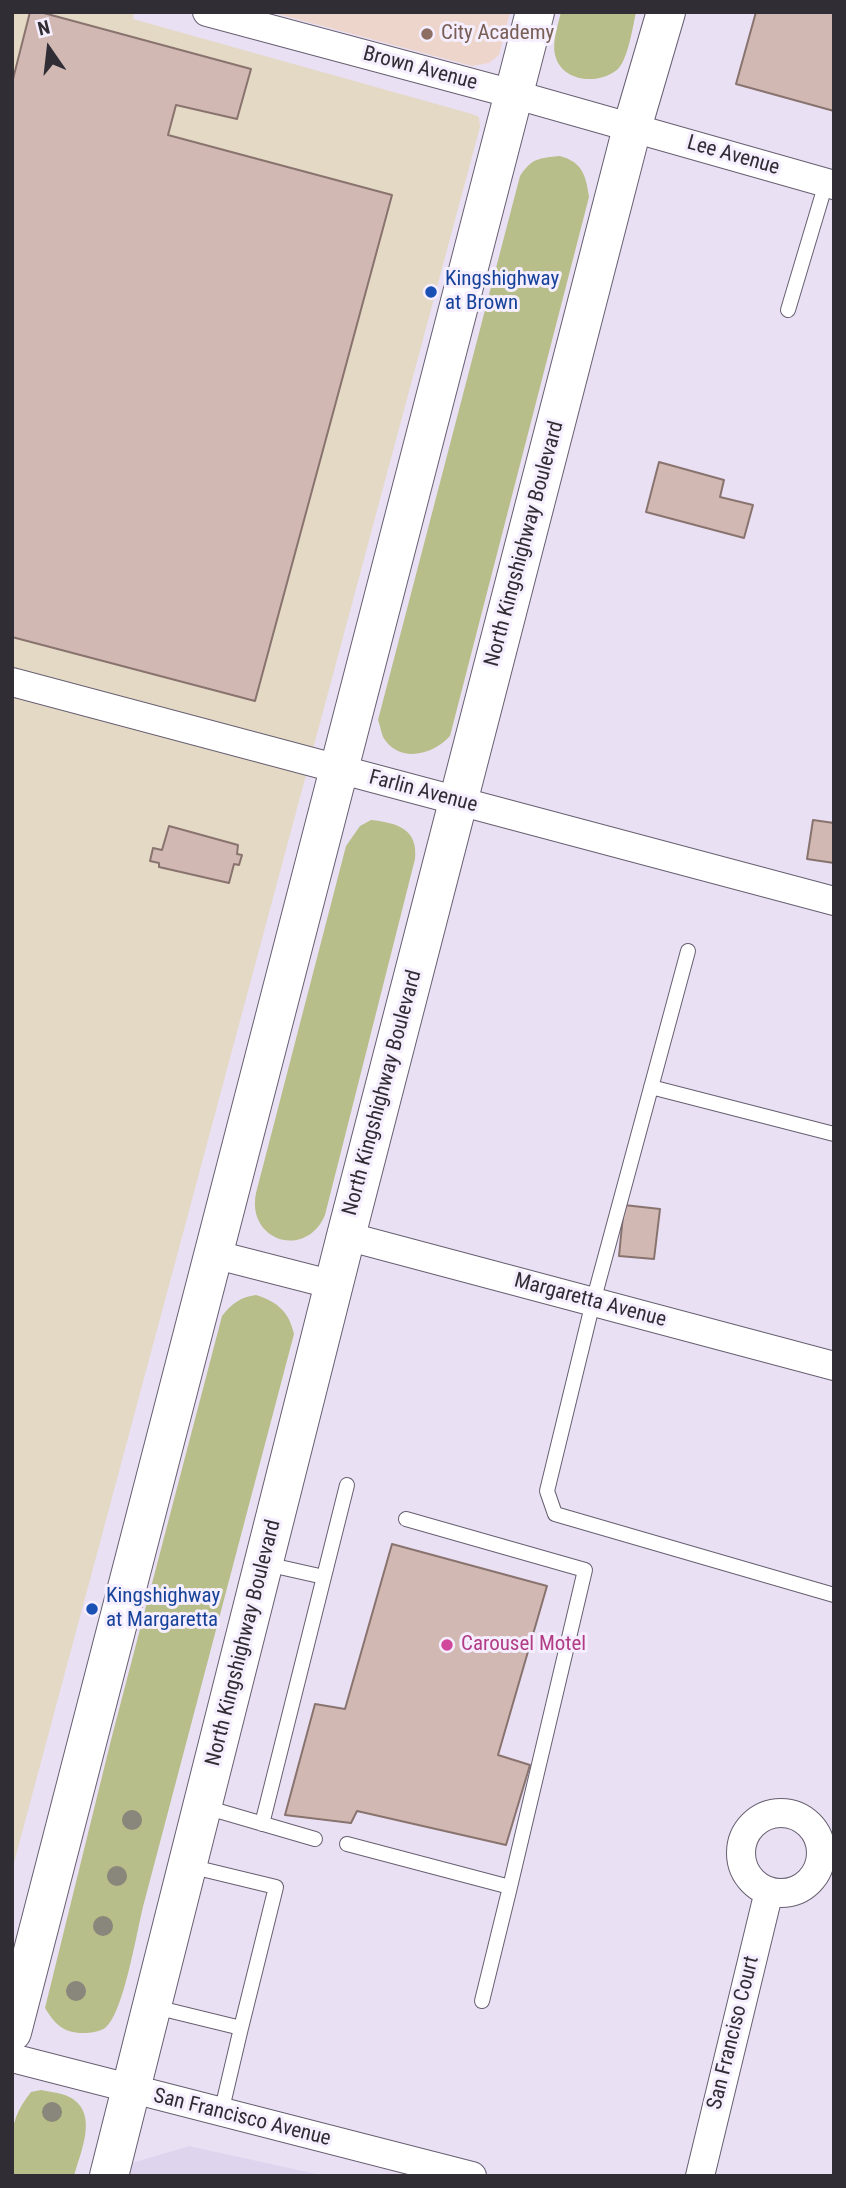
<!DOCTYPE html>
<style>
body{margin:0}
#map{position:relative;width:846px;height:2188px;overflow:hidden;background:#e9e0f4;font-family:"Roboto Condensed",sans-serif}
canvas{display:block}
.frame{position:absolute;inset:0;border:14px solid #302d34;pointer-events:none}
.north{position:absolute;left:14px;top:14px;width:70px;height:70px;-webkit-text-stroke:5px #f5eefe;paint-order:stroke;rotate:346deg;font-size:19px;font-weight:700;line-height:28px;text-align:center;color:#302d34}
.north::after{content:'';display:block;margin:auto;width:24px;height:32px;background:#302d34;clip-path:polygon(50% 0,100% 100%,50% 72%,0 100%)}
</style>
<div id="map">
<canvas width="846" height="2188"></canvas>
<div class="frame"></div>
<div class="north">N</div>
</div>
<script>
const ctx = document.querySelector('canvas').getContext('2d');
ctx.lineJoin = 'round';
function paint(path, color) {
  ctx.fillStyle = color;
  ctx.fill(path, 'evenodd');
}
function stroke(path, color, width, dash) {
  ctx.strokeStyle = color;
  ctx.lineWidth = width;
  ctx.lineCap = dash ? 'butt' : 'round';
  ctx.setLineDash(dash || []);
  ctx.stroke(path);
}
function write(font, color, halo, rows, align = 'center') {
  ctx.font = font + ' "Roboto Condensed",sans-serif';
  ctx.lineWidth = 6;
  ctx.setLineDash([]);
  ctx.textBaseline = 'middle';
  ctx.strokeStyle = halo;
  ctx.fillStyle = color;
  for (const [text, x, y, turn = 0] of rows) {
    ctx.save();
    ctx.translate(x, y);
    ctx.rotate((+turn || 0) * Math.PI / 180);
    ctx.textAlign = isNaN(turn) ? turn : align;
    if (halo) ctx.strokeText(text, 0, 0);
    ctx.fillText(text, 0, 0);
    ctx.restore();
  }
}
const built = new Path2D(`
 M189,2146L325,2176H126L129,2164Z`);
const industrial = new Path2D(`
 M12,12H134L133,19L472,114L479,117L480,127L12,1870Z`);
const education = new Path2D(`
 M270,12H510L499,55L489,63L472,66Z`);
const green = new Path2D(`
 M561,12H636C633,26 628,59 618,69C600,85 562,83 555,55C552,42 558,25 561,12Z
 M560,156C582,162 586,175 589,197L450,736C433,755 399,764 383,737C381,732 380,725 378,720L520,176C532,158 539,158 560,156Z
 M371,820C398,823 418,829 415,859L325,1215C306,1260 246,1241 256,1193L346,846L360,826Z
 M256,1295C278,1302 289,1312 294,1334L144,1903C137,1929 124,2014 105,2028C99,2032 90,2033 83,2033C63,2033 55,2024 45,2008L111,1740L222,1316C232,1303 241,1297 256,1295Z
 M41,2090C51,2092 64,2093 73,2099C98,2116 80,2153 74,2176H12C12,2140 7,2122 31,2092Z`);
const building = new Path2D(`
 M30,12H40L251,69L237,119L176,105L168,135L392,195L255,701L12,637V83Z
 M756,12H834V111L736,84Z
 M659,462L724,480L720,497L753,505L744,538L646,512Z
 M813,820L834,823V863L807,859Z
 M169,826L238,845L237,854L242,855L239,865L234,864L229,883L159,867V863L150,861L153,848L162,850Z
 M624,1205L660,1209L654,1259L619,1256Z
 M392,1544L547,1586L498,1755L530,1765L506,1845L357,1811L351,1823L285,1815L315,1704L345,1709Z`);
const service = new Path2D(`
 M788,310L826,183
 M688,951L593,1302L547,1491L555,1514L834,1595
 M651,1087L834,1134
 M266,1564L324,1577
 M205,1807L315,1839
 M262,1824L347,1485
 M347,1844L510,1887L585,1570L406,1519
 M482,2001L510,1887
 M155,2007L241,2028L276,1887L189,1866
 M221,2113L241,2028`);
const minor = new Path2D(`
 M207,12L513,94L834,185
 M12,682L834,901
 M346,1236L834,1366
 M213,1254L334,1285
 M741 1853a40 40 0 1 1 80 0a40 40 0 1 1-80 0Z
 M12,2058L472,2176
 M700,2176L769,1891`);
const primary = new Path2D(`
 M12,2032L535,12
 M109,2176L346,1236L632,128L666,12`);
const trees = [
 [132,1820],
 [117,1876],
 [103,1926],
 [76,1991],
 [52,2112]
];
const markers = [
 [427,34,7,"#8d6e63"],
 [431,292,7,"#1a4fb4"],
 [92,1609,7,"#1a4fb4"],
 [447,1645,7,"#d1479c"]
];
const educationNames = [
 ["City Academy",441,34]
];
const streetNames = [
 ["Brown Avenue",420,69,15],
 ["Lee Avenue",733,156,16],
 ["North Kingshighway Boulevard",525,544,-75],
 ["Farlin Avenue",423,792,15],
 ["North Kingshighway Boulevard",383,1093,-75],
 ["Margaretta Avenue",590,1301,15],
 ["North Kingshighway Boulevard",244,1643,-76],
 ["San Franciso Court",734,2033,-76],
 ["San Francisco Avenue",242,2118,14]
];
const transitNames = [
 ["Kingshighway",445,280],
 ["at Brown",445,304],
 ["Kingshighway",106,1597],
 ["at Margaretta",106,1621]
];
const hotelNames = [
 ["Carousel Motel",461,1645]
];
paint(built, '#dfd4ee');
paint(industrial, '#e4d9c5');
paint(education, '#edd5cb');
paint(green, '#b8be89');
paint(building, '#d1b8b3');
stroke(building, '#89736e', 2);
stroke(service, '#675f71', 16);
stroke(minor, '#675f71', 30);
stroke(primary, '#675f71', 40);
stroke(service, '#fff', 14);
stroke(minor, '#fff', 28);
stroke(primary, '#fff', 38);
ctx.fillStyle = '#89867b';
for (const [x, y] of trees) {
  ctx.beginPath();
  ctx.arc(x, y, 10, 0, 2 * Math.PI);
  ctx.fill();
}
for (const [x, y, r, color] of markers) {
  const dot = new Path2D();
  dot.arc(x, y, r, 0, 2 * Math.PI);
  ctx.fillStyle = color;
  ctx.fill(dot);
  stroke(dot, '#f5eefe', 2.5);
}
write('21px', '#785e54', '#f5eefe', educationNames, 'left');
write('21px', '#302d34', '#f5eefe', streetNames);
write('21px', '#164399', '#f5eefe', transitNames, 'left');
write('21px', '#b23c85', '#f5eefe', hotelNames, 'left');
</script>
